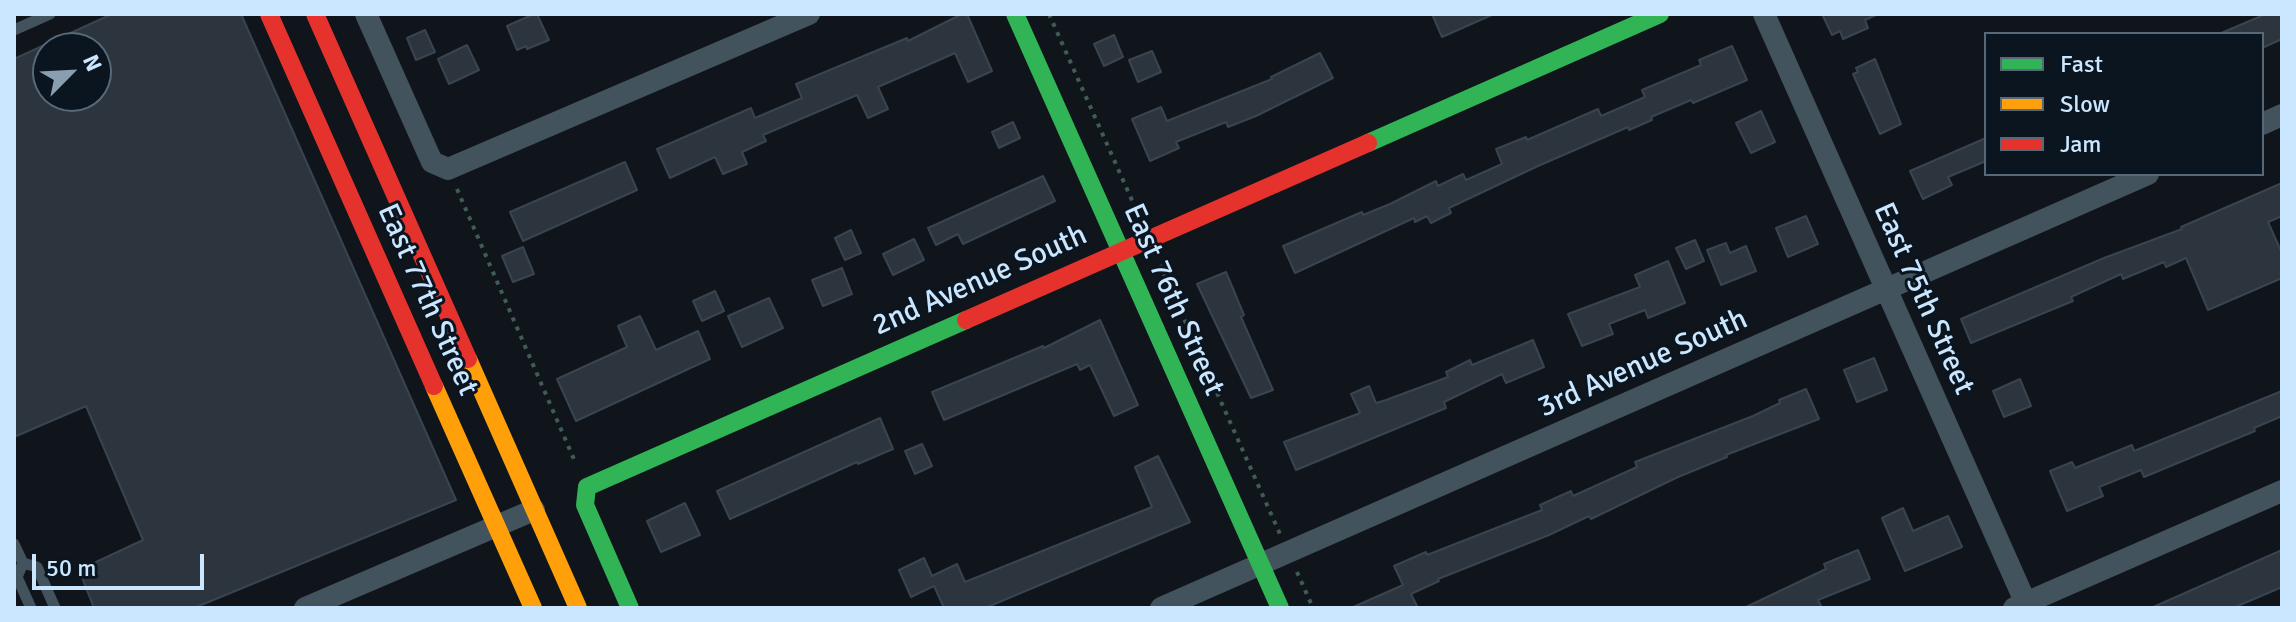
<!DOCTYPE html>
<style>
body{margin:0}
#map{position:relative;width:2296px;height:622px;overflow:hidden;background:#10151b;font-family:Signika,sans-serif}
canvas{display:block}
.frame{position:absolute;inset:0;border:16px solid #cae7ff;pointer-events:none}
.legend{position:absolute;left:1984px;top:32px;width:280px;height:144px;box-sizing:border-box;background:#0b1520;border:2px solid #576979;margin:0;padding:10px 14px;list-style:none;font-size:24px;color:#cae7ff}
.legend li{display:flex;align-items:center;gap:16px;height:40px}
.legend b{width:40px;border:2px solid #576979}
.north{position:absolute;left:32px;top:32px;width:80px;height:80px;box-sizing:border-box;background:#0b1520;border:2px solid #576979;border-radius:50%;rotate:66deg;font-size:22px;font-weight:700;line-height:32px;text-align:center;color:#cae7ff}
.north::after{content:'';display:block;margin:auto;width:28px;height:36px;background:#899eaf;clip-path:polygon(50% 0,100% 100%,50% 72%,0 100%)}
.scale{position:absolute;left:32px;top:554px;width:172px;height:36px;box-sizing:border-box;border:4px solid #cae7ff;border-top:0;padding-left:10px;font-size:24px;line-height:28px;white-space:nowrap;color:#cae7ff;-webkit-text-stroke:6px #0b1520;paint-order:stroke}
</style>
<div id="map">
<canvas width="2296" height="622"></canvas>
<div class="frame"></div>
<ul class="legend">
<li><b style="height:10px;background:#30b455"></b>Fast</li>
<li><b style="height:10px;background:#ff9f0a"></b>Slow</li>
<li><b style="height:10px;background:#e5322d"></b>Jam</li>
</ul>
<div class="north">N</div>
<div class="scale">50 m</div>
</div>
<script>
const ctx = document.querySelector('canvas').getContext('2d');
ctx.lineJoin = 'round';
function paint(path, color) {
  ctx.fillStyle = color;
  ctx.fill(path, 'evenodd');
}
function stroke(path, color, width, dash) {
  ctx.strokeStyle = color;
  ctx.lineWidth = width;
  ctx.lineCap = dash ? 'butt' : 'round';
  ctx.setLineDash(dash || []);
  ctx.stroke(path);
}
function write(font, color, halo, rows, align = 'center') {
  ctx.font = font + ' Signika,sans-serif';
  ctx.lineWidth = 6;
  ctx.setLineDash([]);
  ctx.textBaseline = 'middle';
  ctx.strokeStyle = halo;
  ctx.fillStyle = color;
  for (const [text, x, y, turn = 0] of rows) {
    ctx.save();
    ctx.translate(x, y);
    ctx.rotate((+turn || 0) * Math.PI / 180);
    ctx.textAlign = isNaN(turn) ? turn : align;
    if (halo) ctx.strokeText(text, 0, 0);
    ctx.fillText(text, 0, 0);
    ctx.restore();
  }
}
const building = new Path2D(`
 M112,14H241L456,500L194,608H94L79,570L143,540L86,406L14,437V59ZM48,48H96V96H48Z
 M534,14H537L549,40L527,49L526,46L517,50L507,26Z
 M962,14H967L992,71L968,82L955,53L878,87L888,109L868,118L857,95L763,135L766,141L742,152L747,164L723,174L715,157L670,178L657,149L751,108L755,118L802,98L796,84L907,38L908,41Z
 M1432,14H1494L1442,37Z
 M1822,14H1878L1865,20L1868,28L1843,39L1840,31L1832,35Z
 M2266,14H2282V39L2262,48V34H2219Z
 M425,30L435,52L416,60L407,38Z
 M1114,35L1123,57L1104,66L1094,44Z
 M467,45L479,70L449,84L438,59Z
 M1732,46L1747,80L1693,103L1691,100L1651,117L1652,120L1629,130L1628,127L1538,166L1449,208L1451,213L1431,223L1427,216L1415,222L1414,218L1295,273L1283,246L1362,212L1363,215L1390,204L1436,181L1438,186L1463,174L1466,180L1502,164L1496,149L1526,137L1527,140L1598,109L1601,116L1645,97L1642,90L1701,65L1699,60Z
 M1152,51L1161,72L1138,82L1129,60Z
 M1320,53L1333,78L1256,116L1228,127L1226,122L1176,142L1179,148L1150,161L1132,119L1161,107L1167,121L1272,79L1271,77Z
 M1875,59L1901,124L1880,134L1853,74L1858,72L1856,68Z
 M1761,111L1775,142L1751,153L1736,123Z
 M1013,122L1020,138L999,148L992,132Z
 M1986,138V161L1948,177L1952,185L1923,199L1910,171Z
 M625,162L637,190L523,241L510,212Z
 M1043,176L1055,201L963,244L958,234L936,245L928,228Z
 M2282,183V216L2268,222L2282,253V278L2208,310L2186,258L2166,267L2164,262L2123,279L2121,274L2071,297L2073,301L1971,343L1961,319L2104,258L2182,229L2181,227Z
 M1806,216L1818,244L1788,257L1776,228Z
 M851,230L861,253L845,260L835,238Z
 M914,239L924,260L893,275L883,254Z
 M1695,240L1704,261L1686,269L1676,248Z
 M1726,243L1730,253L1746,246L1756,271L1721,285L1707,250Z
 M523,247L534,274L513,282L502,256Z
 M1668,261L1685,303L1648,318L1645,310L1609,324L1613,334L1582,346L1568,314L1640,287L1635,275Z
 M842,268L852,294L823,306L812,280Z
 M1226,272L1244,315L1241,317L1273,390L1251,398L1197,284Z
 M715,291L724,311L702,321L693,301Z
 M769,298L783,328L742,347L728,316Z
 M640,316L656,350L698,331L710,359L576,421L557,379L627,347L618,326Z
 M1100,320L1138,405L1114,416L1090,365L1080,370L1077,364L944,420L932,392L1043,346L1044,348Z
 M1533,340L1544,367L1506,383L1502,374L1444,402L1446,408L1296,470L1284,442L1360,413L1351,394L1369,386L1376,403L1386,400L1448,377L1446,372L1470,360L1472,365Z
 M1874,358L1887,390L1857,402L1844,370Z
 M2020,379L2031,406L2004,417L1993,391Z
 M1806,389L1819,419L1726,455L1727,457L1678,477L1591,519L1589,516L1549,535L1438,579L1439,581L1411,594L1418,608H1351L1403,585L1394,566L1426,552L1427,555L1542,510L1540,505L1571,491L1573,496L1637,467L1635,462L1753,416L1780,403L1779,400Z
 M2282,391V416L2254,428L2255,431L2144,477L2141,470L2099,487L2103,496L2067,511L2050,471L2072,462L2075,468L2132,445L2134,451Z
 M880,418L893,449L858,464L857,462L730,519L717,491Z
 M922,444L932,466L915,474L905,451Z
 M1158,456L1190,522L985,608H944L934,586L911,597L899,570L924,558L932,576L957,564L965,582L1152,507L1135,467Z
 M685,503L700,535L661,552L647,521Z
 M1903,508L1913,531L1948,516L1962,547L1905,571L1882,518Z
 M1858,550L1870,579L1818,600L1822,608H1744L1826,569L1824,564Z
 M2282,550V587L2233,608H2151Z`);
const path = new Path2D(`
 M1049,14L1139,216
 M457,189L576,464
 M1160,265L1280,534
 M1297,572L1313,608`);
const lane = new Path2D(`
 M14,30L50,14
 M14,544L23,563
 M31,608L17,577L23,563L37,567L55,608`);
const street = new Path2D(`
 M366,14L432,162L448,169L809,14
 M1764,14L2028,608
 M2262,124L2282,115
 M305,608L534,510
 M1161,608L2148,174
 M2014,608L2282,491`);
const fast = new Path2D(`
 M1015,14L1280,608
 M1368,143L1660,14
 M630,608L585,505L587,487L966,320`);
const slow = new Path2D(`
 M468,359L578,608
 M434,386L533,608`);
const jam = new Path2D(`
 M269,14L434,386
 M315,14L468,359
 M966,320L1368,143`);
const streetNames = [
 ["2nd Avenue South",980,281,-24],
 ["East 75th Street",1923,299,66],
 ["East 77th Street",427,300,66],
 ["East 76th Street",1173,300,66],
 ["3rd Avenue South",1643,364,-24]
];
paint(building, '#2c353e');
stroke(building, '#394450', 2);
stroke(path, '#405c56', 4, [4, 6]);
stroke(lane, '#43535d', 11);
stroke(street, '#43535d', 22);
stroke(fast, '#30b455', 18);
stroke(slow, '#ff9f0a', 18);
stroke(jam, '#e5322d', 18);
write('30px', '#cae7ff', '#0b1520', streetNames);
</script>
